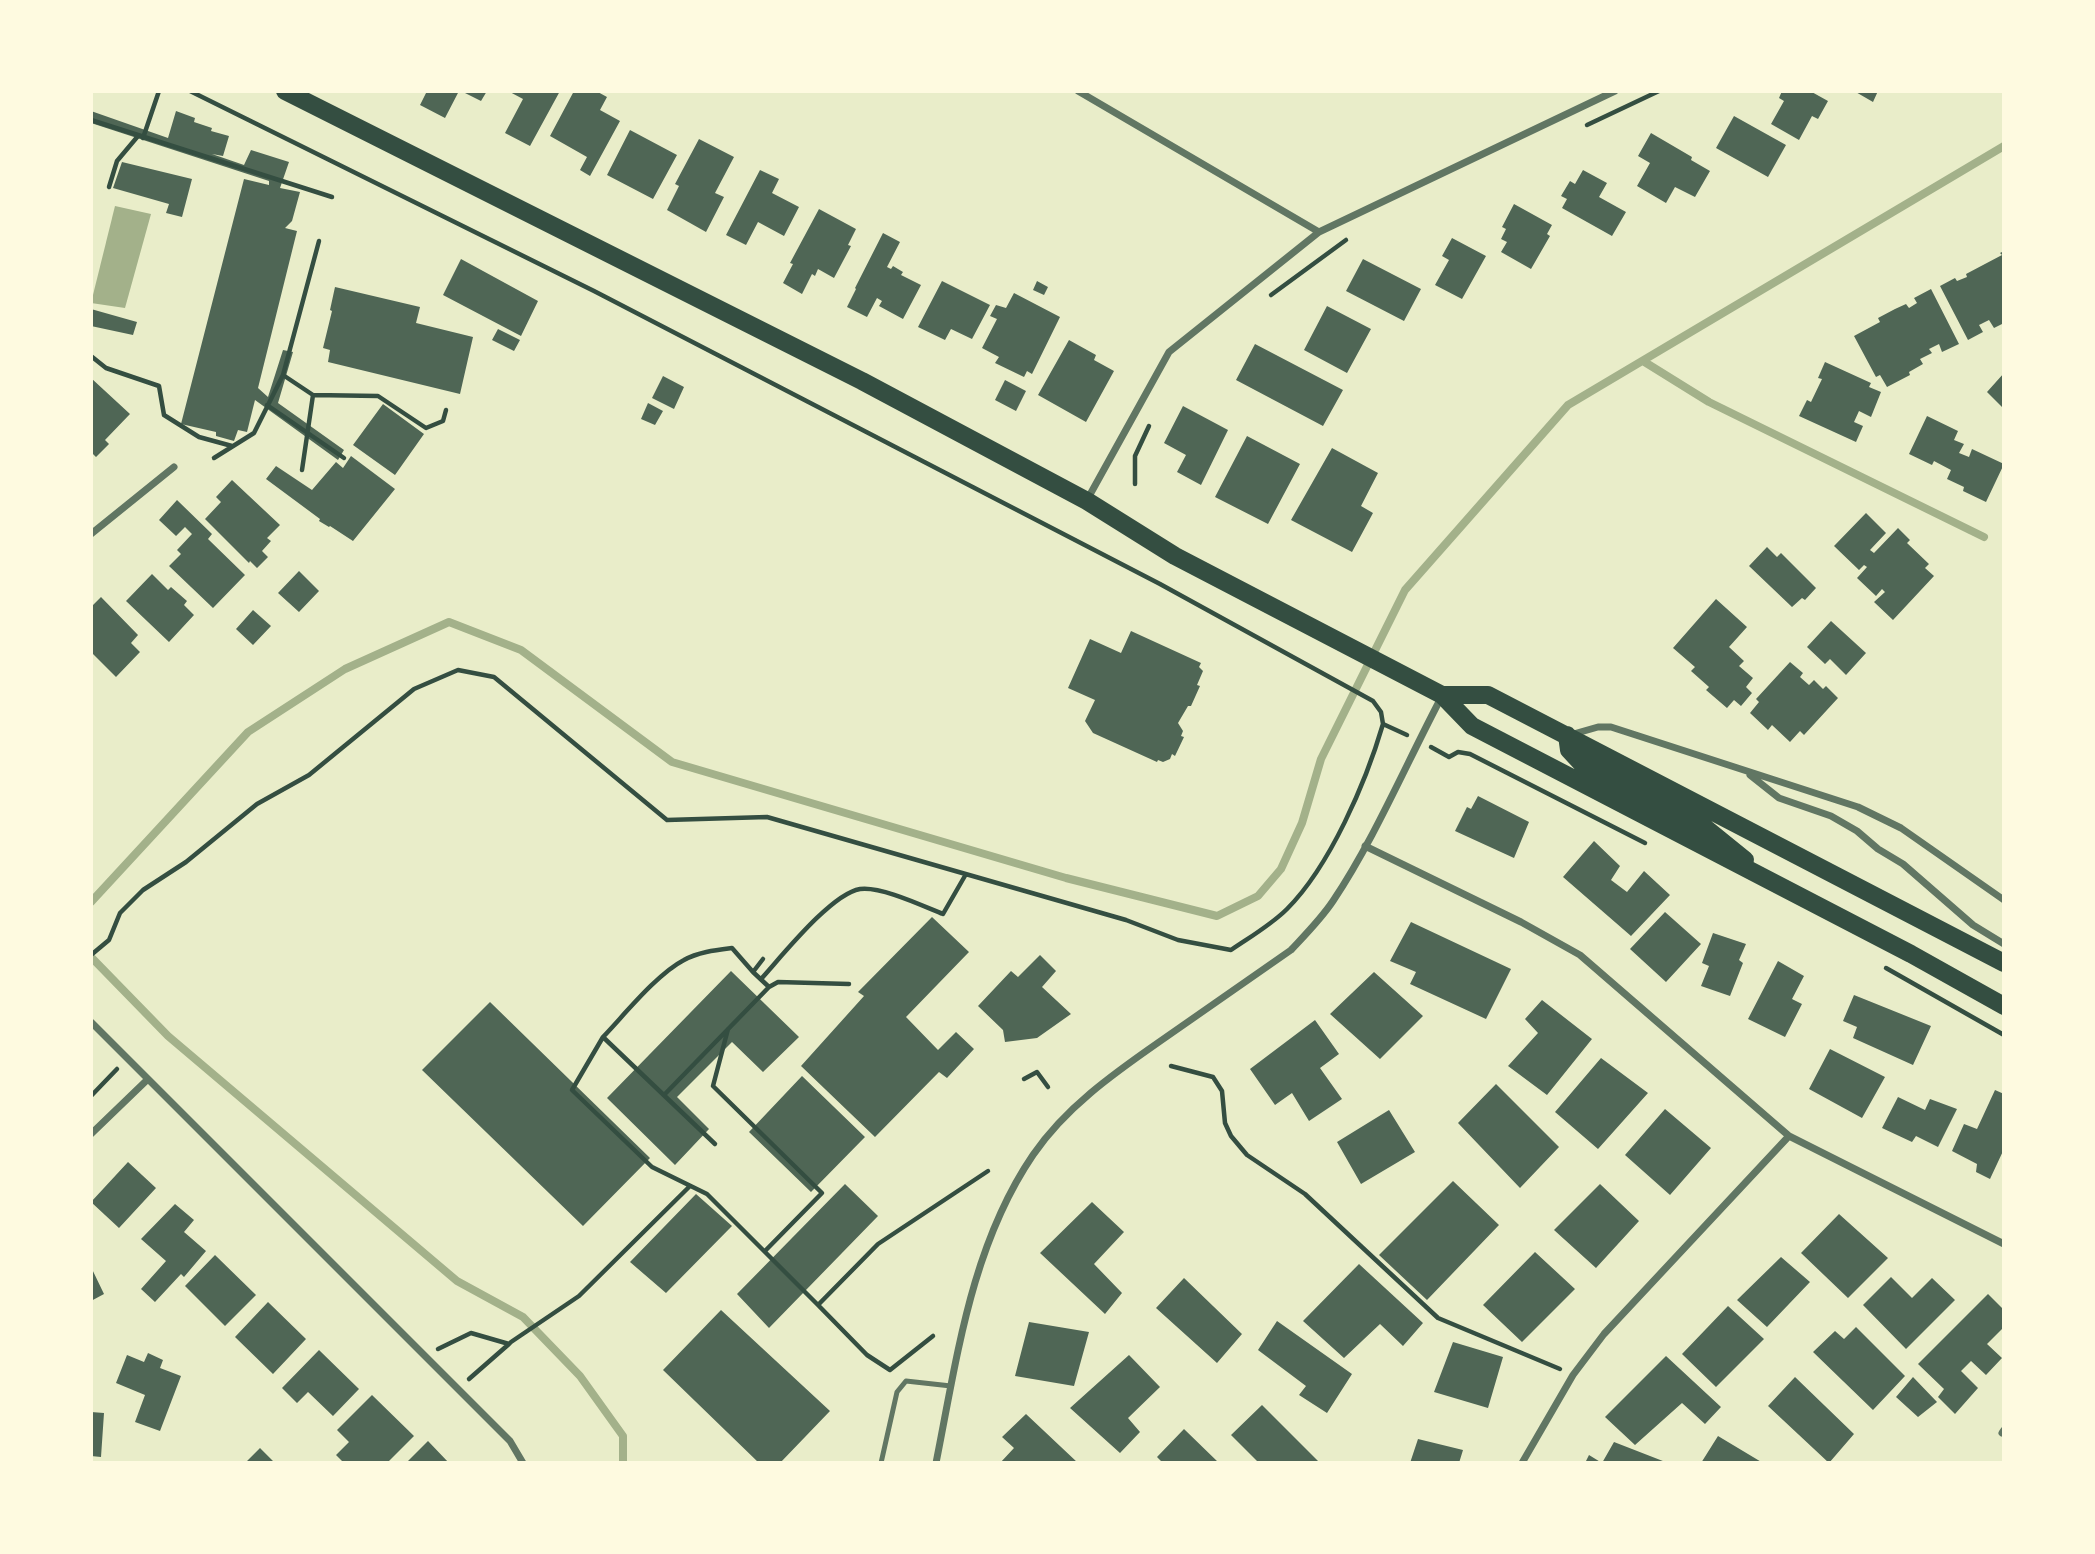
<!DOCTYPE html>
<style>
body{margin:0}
#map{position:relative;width:2095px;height:1554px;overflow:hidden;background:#e9edc9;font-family:Manrope,sans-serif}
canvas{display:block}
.frame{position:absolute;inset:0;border:93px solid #fefae0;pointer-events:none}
</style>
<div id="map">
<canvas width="2095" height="1554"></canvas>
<div class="frame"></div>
</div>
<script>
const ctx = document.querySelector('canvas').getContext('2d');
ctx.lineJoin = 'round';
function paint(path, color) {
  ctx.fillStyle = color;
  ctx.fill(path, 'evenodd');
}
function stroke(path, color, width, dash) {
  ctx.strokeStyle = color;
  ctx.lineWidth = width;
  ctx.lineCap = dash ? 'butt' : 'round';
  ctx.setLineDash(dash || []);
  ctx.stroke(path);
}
const water = new Path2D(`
 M115,206L151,214L125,308L91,303Z`);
const stream = new Path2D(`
 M1643,361L1709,402L1984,537
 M91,902L248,732L345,669L449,622L521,650L672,762L1066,878L1217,916L1258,896L1281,869L1302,823L1321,759L1405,590L1568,405L2004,146
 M91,957L168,1036L457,1281L523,1317L580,1376L623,1436V1463`);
const building = new Path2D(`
 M427,91H459L445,118L420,105Z
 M461,91H487L481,101Z
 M508,91H560L530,146L505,133L523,99Z
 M574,91H596L607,97L600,110L620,121L590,176L580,170L587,157L550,136Z
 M1782,91H1810L1828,101L1818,119L1812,116L1799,140L1771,124L1784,101L1779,98Z
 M1854,91H1878L1873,102Z
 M91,111L168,138L176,111L195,118L194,122L212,128L211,131L229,136L223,156L212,154L244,165L251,150L289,162L280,188L300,192L292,221L285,228L297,231L258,388L268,397L283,350L293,352L278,403L344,450L338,460L255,400L247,432L238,430L234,441L216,436V432L181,424L244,179L269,185V181L91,123Z
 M1734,116L1786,145L1768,177L1716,148Z
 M630,130L677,155L653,199L607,175Z
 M1651,133L1692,157L1691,160L1710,171L1695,197L1675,187L1666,203L1637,186L1650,163L1638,156Z
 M699,139L734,157L715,193L724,197L706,232L667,210L679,186L675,184Z
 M122,162L192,179L182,217L166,213L169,204L113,188Z
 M760,170L779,179L772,193L799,207L784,236L758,222L746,245L726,235Z
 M1583,170L1607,183L1599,197L1626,212L1612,236L1562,208L1567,199L1561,196L1570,181L1575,184Z
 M1514,204L1552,225L1547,234L1550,236L1531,269L1501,252L1507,242L1501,239L1506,229L1502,227Z
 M819,209L856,229L848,245L851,246L834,278L818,269L815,276L812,274L802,294L783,283L793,264L790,263Z
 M883,233L900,242L887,267L891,269L893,266L903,272L901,275L921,285L903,319L879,306L882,301L877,298L867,317L847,307L856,289L855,288Z
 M1452,238L1486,256L1462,299L1435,285L1449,260L1442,256Z
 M2004,251V323L1994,328L1989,320L1979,325L1983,332L1968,340L1940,286L1955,278L1957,281L1967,277L1966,274L2002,255L2000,253Z
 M461,259L538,301L521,336L443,295Z
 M1363,259L1421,289L1404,321L1346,291Z
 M942,281L990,305L972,339L951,329L945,340L918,327Z
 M1037,281L1048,287L1044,295L1033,290Z
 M335,287L420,307L416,323L473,337L460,394L328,362L330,350L323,348L332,311L330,310Z
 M1931,289L1959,344L1942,352L1939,344L1929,349L1932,353L1920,359L1923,364L1909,372L1910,375L1887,387L1880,375L1876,377L1854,336L1880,322L1878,318L1895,309L1906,304L1909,308L1917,303L1914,298Z
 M1014,293L1060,317L1032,374L1027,371L1024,377L995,363L999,357L982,348L997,319L990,316L996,305L1006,308Z
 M1327,306L1371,329L1347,373L1304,350Z
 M91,309L137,322L133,335L91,326Z
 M498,329L520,340L514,351L492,340Z
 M1069,340L1096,355L1094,360L1114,371L1086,422L1038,395Z
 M1255,344L1343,390L1323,426L1236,380Z
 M1825,362L1871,383L1869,387L1881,392L1871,417L1859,411L1854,422L1863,426L1856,442L1799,416L1807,400L1811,402L1822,379L1818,378Z
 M2004,373V409L1987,392Z
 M663,376L684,387L674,409L652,398Z
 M91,378L130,414L105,440L109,444L96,457L91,452Z
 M1005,380L1026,391L1016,411L995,400Z
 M648,403L663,411L655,425L641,419Z
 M383,404L424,434L395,475L353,445Z
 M1183,406L1228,430L1201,485L1177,472L1186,455L1164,443Z
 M1927,416L1958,431L1954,440L1964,444L1959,453L1969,457L1972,449L2004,464L1986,502L1963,491L1964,487L1947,479L1951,470L1934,461L1932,465L1909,454Z
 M1247,436L1300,464L1268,524L1215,497Z
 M1332,448L1378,473L1361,506L1373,513L1352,552L1291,520Z
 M351,456L395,489L353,541L330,526L329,527L319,521L320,519L266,479L276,466L312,490L336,462L343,468Z
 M232,480L280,525L267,538L271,541L262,551L268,557L257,568L250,561L249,563L205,519L221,502L216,497Z
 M177,500L212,534L208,539L245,575L213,608L169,566L181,554L177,550L192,534L185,527L176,536L159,520Z
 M1866,513L1886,533L1870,550L1874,553L1898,528L1910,540L1907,543L1929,564L1925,568L1934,576L1893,620L1874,602L1885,592L1882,589L1876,596L1857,578L1867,567L1864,565L1859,570L1834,546Z
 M1767,547L1777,557L1781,553L1816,588L1805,600L1802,598L1792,607L1749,566Z
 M299,571L319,591L299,612L278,593Z
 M152,574L168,590L171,587L187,601L184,605L194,615L169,642L126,601Z
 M101,597L138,635L131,643L140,652L116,677L91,652V607Z
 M1716,599L1747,627L1729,647L1744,661L1739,666L1753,678L1746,687L1752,693L1741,706L1734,700L1727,708L1706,690L1709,687L1691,671L1695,667L1673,648Z
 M253,610L271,626L253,645L236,629Z
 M1831,621L1866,653L1846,675L1830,659L1825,664L1807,647Z
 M1131,631L1201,663L1199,667L1203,671L1197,685L1200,686L1191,706H1188L1178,723L1183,731L1181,736L1184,737L1175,756L1172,754L1170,759L1163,762L1158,760L1157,762L1093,733L1085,721L1095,700L1068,688L1090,639L1121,653Z
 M1790,662L1803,673L1800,677L1809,685L1814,680L1823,689L1826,686L1838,698L1804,735L1800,731L1790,742L1772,725L1768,730L1750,713L1759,702L1756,699Z
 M1478,796L1529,822L1514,858L1455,831L1467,807L1471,809Z
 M1594,841L1620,866L1611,880L1627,892L1644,871L1670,895L1631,936L1563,877Z
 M1665,912L1701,944L1666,982L1630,949Z
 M932,917L969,952L906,1017L938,1050L956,1032L974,1049L947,1078L939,1072L875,1137L801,1066L864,996L858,992Z
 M1411,922L1511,969L1486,1019L1410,984L1416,972L1390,961Z
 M1713,933L1746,944L1739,960L1743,963L1730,996L1701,986L1709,966L1702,963Z
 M1040,955L1056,971L1042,987L1071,1014L1037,1038L1005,1042L1003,1030L978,1006L1011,971L1018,977Z
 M1778,961L1804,976L1792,999L1802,1004L1785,1037L1748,1019Z
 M731,971L799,1037L763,1072L732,1042L677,1097L709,1129L675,1165L607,1098Z
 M1374,972L1423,1016L1380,1059L1330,1014Z
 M1854,995L1931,1026L1913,1065L1853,1038L1857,1027L1843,1021Z
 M1542,1000L1592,1039L1547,1095L1508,1066L1538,1033L1525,1019Z
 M490,1002L650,1158L583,1226L422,1070Z
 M1315,1020L1339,1054L1320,1068L1342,1099L1309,1121L1292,1093L1275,1105L1250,1069Z
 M1830,1049L1885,1077L1862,1118L1809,1089Z
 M1601,1058L1648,1093L1598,1149L1555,1112Z
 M802,1076L865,1137L811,1192L749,1132Z
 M1496,1084L1559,1147L1520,1188L1458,1123Z
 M1995,1090L2004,1094V1149L1990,1179L1976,1172L1977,1164L1952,1151L1964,1124L1977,1129Z
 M1898,1097L1925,1110L1930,1099L1957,1109L1938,1147L1916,1136L1912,1142L1882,1128Z
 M1665,1109L1711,1148L1670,1195L1625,1155Z
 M1389,1110L1415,1152L1361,1184L1337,1142Z
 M128,1162L156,1188L119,1228L91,1202Z
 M1453,1181L1499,1225L1427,1300L1379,1255Z
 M845,1184L878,1216L769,1328L737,1294Z
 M1600,1184L1639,1221L1596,1268L1554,1230Z
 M696,1194L732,1226L666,1293L630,1262Z
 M1092,1202L1124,1232L1094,1264L1122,1293L1105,1314L1040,1253Z
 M175,1204L194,1220L184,1232L206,1251L184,1277L181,1274L155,1302L141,1289L166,1261L141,1239Z
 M1839,1214L1888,1258L1848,1298L1801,1253Z
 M1535,1252L1575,1289L1522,1342L1483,1305Z
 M215,1255L256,1295L225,1326L185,1286Z
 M1781,1257L1810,1282L1767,1327L1737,1300Z
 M1359,1264L1423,1323L1403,1346L1380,1324L1344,1358L1303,1321Z
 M91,1267L104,1294L91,1301Z
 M1891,1277L1912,1298L1932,1278L1955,1300L1906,1349L1863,1305Z
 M1184,1278L1242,1334L1217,1363L1156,1308Z
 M1988,1294L2004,1310V1327L1987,1344L2002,1358L1986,1375L1971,1361L1961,1371L1978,1388L1955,1414L1938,1397L1944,1389L1918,1364Z
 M268,1302L306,1339L273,1374L235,1337Z
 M1728,1306L1764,1339L1716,1387L1682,1354Z
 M721,1310L830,1411L780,1463H759L663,1370Z
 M1277,1321L1352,1374L1327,1413L1299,1395L1306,1386L1258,1350Z
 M1029,1322L1089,1332L1074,1386L1015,1376Z
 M1856,1327L1905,1376L1873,1410L1813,1352L1835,1331L1844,1339Z
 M1453,1342L1503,1357L1488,1408L1434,1392Z
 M319,1350L359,1389L333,1416L308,1392L297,1403L282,1388Z
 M148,1353L163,1360L160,1368L181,1376L160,1431L135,1422L145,1395L116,1383L127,1355L144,1362Z
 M1129,1355L1160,1387L1128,1418L1140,1432L1120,1453L1070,1408Z
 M1666,1356L1721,1407L1705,1424L1682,1403L1635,1445L1605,1417Z
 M1795,1377L1854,1434L1829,1463L1768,1406Z
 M1913,1377L1937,1402L1918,1417L1896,1397Z
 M372,1395L414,1436L387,1463H344L336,1455L349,1442L337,1430Z
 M1262,1405L1320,1463H1259L1231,1435Z
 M91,1412L104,1413L101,1457L91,1456Z
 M1026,1414L1078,1463H1000L1014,1448L1002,1437Z
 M1184,1429L1219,1463H1163L1157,1457Z
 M1718,1436L1763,1463H1701Z
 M1418,1439L1463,1450L1459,1463H1410Z
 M428,1441L449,1463H406Z
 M1614,1442L1668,1463H1585L1589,1455L1602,1463Z
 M260,1448L275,1463H245Z`);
const path = new Path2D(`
 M91,120L332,197
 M1587,125L1659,91
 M143,138L159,91
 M109,187L117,161L138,136
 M319,241L283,375L313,395L378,396L426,428L443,421L446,410
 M1271,295L1346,240
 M91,356L106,368L159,386L164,415L199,437L232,446
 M267,405L344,458
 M214,458L254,433L283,375
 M302,470L313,395
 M1135,484V456L1149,426
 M1383,724L1407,735
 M1431,747L1449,757L1458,752L1470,754L1645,843
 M91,955L109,940L120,913L143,890L186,862L257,804L309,775L414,689L458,670L494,677L667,820L767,817L1126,920L1178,940L1231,950C1250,937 1271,925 1287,909C1330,866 1366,782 1383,724L1381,712L1373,701L1160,584L594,291L190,91
 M1886,968L2004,1035
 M761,979C782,956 831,894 860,889C881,886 923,906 943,914L966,874
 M769,987L778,982L849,984
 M728,1029L713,1086L822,1193L765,1251
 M603,1037C625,1014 657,974 684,960C698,952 716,950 732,948L753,972L763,959
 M1171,1066L1213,1077L1222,1091L1225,1123L1231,1136L1247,1155L1305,1194L1438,1318L1560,1369
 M1024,1079L1037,1072L1048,1087
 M664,1095L769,987L753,972
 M91,1096L117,1069
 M715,1144L603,1037L572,1090L652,1167L707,1194L818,1305L878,1244L988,1171
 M818,1305L867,1355L890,1370L933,1336
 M438,1349L471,1333L509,1344L511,1342L579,1296L690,1186
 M469,1379L509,1344`);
const service = new Path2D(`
 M881,1463L897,1392L906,1381L951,1386`);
const minor = new Path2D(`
 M1078,91L1319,232
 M1087,500L1169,352L1319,232L1615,91
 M91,534L174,467
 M1570,735L1598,727H1611L1858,807L1901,828L2004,900
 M1750,775L1779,798L1831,816L1857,831L1878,849L1903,864L1973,925L2004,944
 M1365,846L1521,922L1580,955L1789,1136L2004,1244
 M91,1022L510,1441L523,1463
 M91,1134L147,1080
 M2002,1433L2004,1430
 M936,1463C957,1358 971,1246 1033,1155C1065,1108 1113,1074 1159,1042C1203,1011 1247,981 1291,950C1305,935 1321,919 1333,901C1374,840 1407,762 1442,696
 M1522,1463L1573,1375L1604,1334L1789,1136`);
const primary = new Path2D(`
 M285,91L862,381L1087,501L1175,556L1442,695L1472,726L1911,954L2004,1006
 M1442,695H1488L2004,963
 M1567,735L1569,750L1582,764L1703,826L1745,860`);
paint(water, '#a3b18a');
stroke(stream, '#a3b18a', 8);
paint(building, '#4f6655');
stroke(path, '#344e41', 4.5);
stroke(service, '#617663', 5);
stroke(minor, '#617663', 7);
stroke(primary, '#344e41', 18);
</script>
